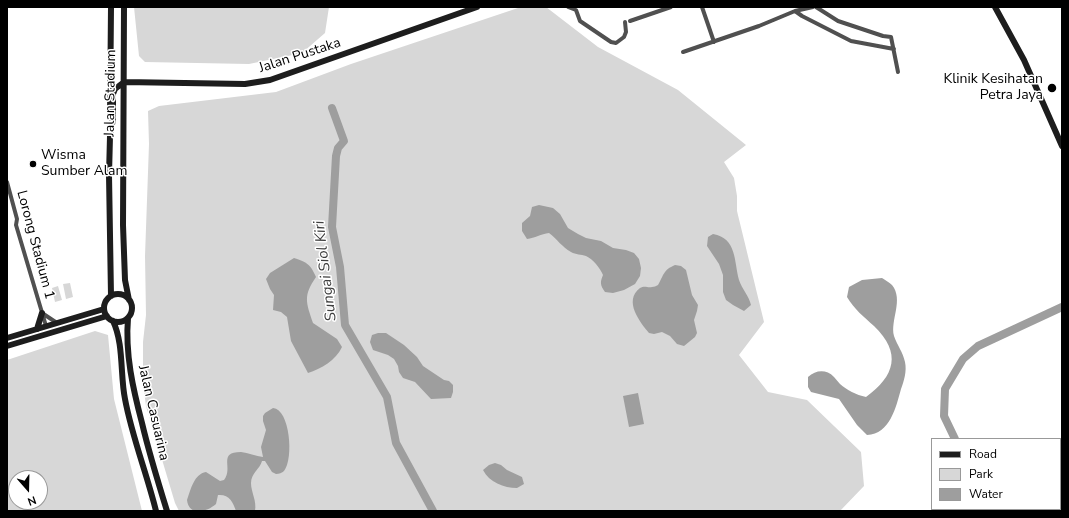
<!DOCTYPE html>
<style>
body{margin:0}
#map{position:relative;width:1069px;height:518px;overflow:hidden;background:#fff;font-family:"Nunito Sans",sans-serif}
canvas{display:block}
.frame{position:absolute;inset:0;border:8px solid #000;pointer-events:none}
.legend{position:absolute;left:931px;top:438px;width:130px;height:72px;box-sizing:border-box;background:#fff;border:1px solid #999;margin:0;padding:5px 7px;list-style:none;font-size:12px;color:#000}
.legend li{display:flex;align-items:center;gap:8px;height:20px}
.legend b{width:20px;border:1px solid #999}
.north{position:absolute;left:8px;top:470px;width:40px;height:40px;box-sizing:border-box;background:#fff;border:1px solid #999;border-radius:50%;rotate:160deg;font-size:11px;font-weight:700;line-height:16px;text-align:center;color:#000}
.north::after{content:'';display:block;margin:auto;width:14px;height:18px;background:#000;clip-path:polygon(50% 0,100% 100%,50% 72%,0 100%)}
</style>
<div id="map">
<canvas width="1069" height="518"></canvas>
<div class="frame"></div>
<ul class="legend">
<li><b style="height:5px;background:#1d1d1d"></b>Road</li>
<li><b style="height:11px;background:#d7d7d7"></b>Park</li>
<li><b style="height:11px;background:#9e9e9e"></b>Water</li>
</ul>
<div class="north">N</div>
</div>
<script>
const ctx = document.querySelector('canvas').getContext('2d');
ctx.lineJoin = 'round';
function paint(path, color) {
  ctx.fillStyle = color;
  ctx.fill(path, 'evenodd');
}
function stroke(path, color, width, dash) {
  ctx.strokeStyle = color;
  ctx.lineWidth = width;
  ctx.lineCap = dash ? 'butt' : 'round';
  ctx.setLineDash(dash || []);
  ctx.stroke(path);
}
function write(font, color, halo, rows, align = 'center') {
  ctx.font = font + ' "Nunito Sans",sans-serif';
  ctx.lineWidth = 3;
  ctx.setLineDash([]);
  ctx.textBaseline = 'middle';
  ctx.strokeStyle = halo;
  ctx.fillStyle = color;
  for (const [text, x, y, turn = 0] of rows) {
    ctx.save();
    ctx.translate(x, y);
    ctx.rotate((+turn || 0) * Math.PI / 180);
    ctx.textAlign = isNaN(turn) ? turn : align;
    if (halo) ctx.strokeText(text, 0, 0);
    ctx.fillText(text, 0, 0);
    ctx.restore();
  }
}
const green = new Path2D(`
 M134,7H329L325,33L302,53L249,64L145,62L139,56Z
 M521,7H546L598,47L678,90L746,145L724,162L734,178L737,196V211L764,322L739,355L768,392L807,400L861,452L864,486L840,511H179L175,503L146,406L143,383V342L146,315L145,256L149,144L148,111L159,106L276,92L351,64Z
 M70,283L73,297L66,299L63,284Z
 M58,286L62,300L55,302L52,288Z
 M95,331L108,335L114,399L142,511H7V360ZM16,478H40V502H16Z`);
const water = new Path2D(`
 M539,205L553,208L560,214L568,228L578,234L586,238L601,241L613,248L626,250L634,253L639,259L641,268L640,276L635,284L624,290L613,293L605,292C600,285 600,282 603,275C600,268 593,259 586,256C581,254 576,255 571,252C562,247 557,239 549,233C541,234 535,238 527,239L522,231V223L530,216L532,207Z
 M713,234C737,238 734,262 739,280C742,289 749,296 751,305L744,311L733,305L726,300L723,292V275L719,264L707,246L708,237Z
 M294,258C307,262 311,265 316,277C303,296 306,302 313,323L337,339L342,347C336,360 321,369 308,373L291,341L287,317L281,312L273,310L274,295L270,289L266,279L270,273Z
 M675,265L681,266L686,270L692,295L698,305L697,311L694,320L697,333L695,337L684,346L677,344L670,336L662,332L654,334L649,333C640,322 623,301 640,288C645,285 647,288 652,287C654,287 656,286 658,285C664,275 663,270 675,265Z
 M882,278C885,280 889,282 892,285C904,300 890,320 894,336C897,345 903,352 905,362C907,371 904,381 901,389C896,407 890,434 867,435L857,425L839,399L811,392L808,387V377C816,370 826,369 834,377C836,379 838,382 840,384C847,390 856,395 866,397C895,376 902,353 874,326C864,317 854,309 847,297L849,287L862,280Z
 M378,333H386L404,345L417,357L423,366L444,380L449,381L453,385V392L451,398L431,399L415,382L403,378L399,372L398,366L394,359L388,355L373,350L370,342L372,335Z
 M638,393L644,424L629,427L623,396Z
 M273,408C290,409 294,459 284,471C282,473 279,474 276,474L272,472L265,461H262C260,469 251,473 251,483C251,492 257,501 255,511H236C233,502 229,494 218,495L216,504C207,512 189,517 187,500C191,489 194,474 206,472L220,481L224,480C234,468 217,452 241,452C248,453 256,456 263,457L261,447L266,430L263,421V416L265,413Z
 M495,463L501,465L507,470L522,477L524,484L517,488C504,488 489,482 483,470L489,465Z`);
const river = new Path2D(`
 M332,108L344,141L338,148L336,156L332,227L340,267L345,325L387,397L396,443L433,511
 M955,439L944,416L945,389L963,359L978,346L1062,307
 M1032,509L1036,511`);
const street = new Path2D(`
 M568,7L576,10L580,21L611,42L616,43L624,37L626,32L625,22
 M702,7L714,42
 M816,7L838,21L883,36L891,37L898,72
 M795,11L802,16L851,41L894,49
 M630,21L671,7
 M683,52L759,26L795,11L813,7
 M7,182L17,219L16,225L46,326
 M42,313L57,323`);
const secondary = new Path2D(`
 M124,7L123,225L125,280L129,300
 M995,7L1024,60L1062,146
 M110,117L111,7
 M110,136L109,175L111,296
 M110,138L113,118V94L115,89L124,82L245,84L270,80L477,7
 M104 308a14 14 0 1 1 28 0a14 14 0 1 1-28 0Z
 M128,318C125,354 133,389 142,423C149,453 158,482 167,511
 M113,321C124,344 120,375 125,399C132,437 147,474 156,511
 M37,329L42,313
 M7,338L104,309
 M7,346L107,316`);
const markers = [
 [1052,88,5,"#000"],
 [33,164,4,"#000"]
];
const streetNames = [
 ["Jalan Pustaka",300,56,-18],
 ["Jalan Stadium",111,93,-89],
 ["Lorong Stadium 1",35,245,75],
 ["Jalan Casuarina",153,413,77]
];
const poiNames = [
 ["Klinik Kesihatan",1043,80],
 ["Petra Jaya",1043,96],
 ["Wisma",41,156,"left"],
 ["Sumber Alam",41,172,"left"]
];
const waterNames = [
 ["Sungai Siol Kiri",326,271,-97]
];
paint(green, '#d7d7d7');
paint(water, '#9e9e9e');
stroke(river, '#9e9e9e', 8);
stroke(street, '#505050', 4);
stroke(secondary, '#1d1d1d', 6);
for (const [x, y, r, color] of markers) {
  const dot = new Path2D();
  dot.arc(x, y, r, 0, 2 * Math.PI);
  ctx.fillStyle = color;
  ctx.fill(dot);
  stroke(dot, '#fff', 1.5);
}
write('14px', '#000', '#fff', streetNames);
write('14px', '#000', '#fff', poiNames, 'right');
write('italic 15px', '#3f3f3f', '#fff', waterNames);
</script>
